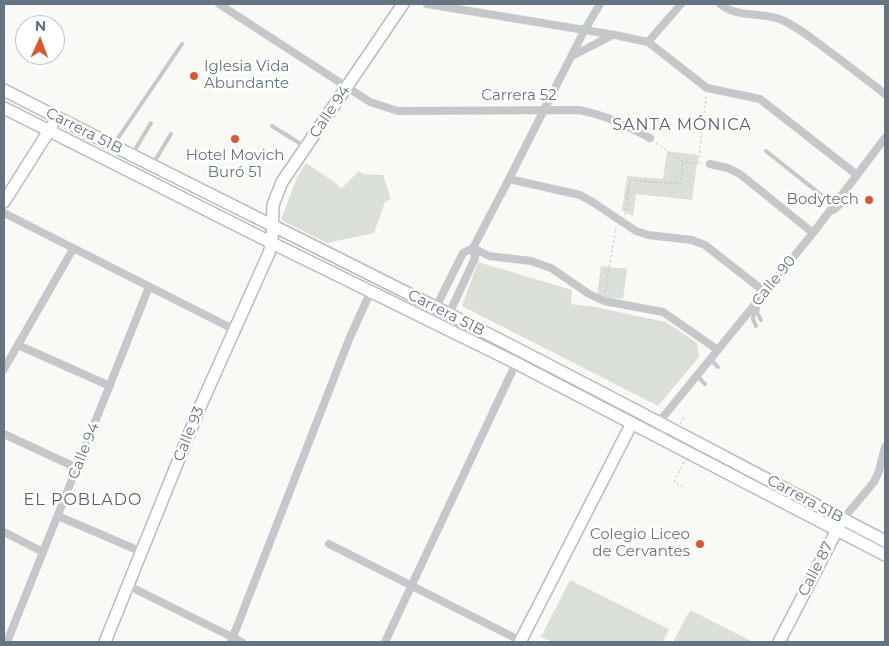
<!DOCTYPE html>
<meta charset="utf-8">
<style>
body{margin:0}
#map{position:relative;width:889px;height:646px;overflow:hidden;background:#f9f9f6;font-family:Montserrat,sans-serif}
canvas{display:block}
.frame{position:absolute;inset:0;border:5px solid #647480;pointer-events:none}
.north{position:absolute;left:15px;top:15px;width:50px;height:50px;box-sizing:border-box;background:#fff;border:1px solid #c1c7cc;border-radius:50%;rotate:2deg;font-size:14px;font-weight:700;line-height:20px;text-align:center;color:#647480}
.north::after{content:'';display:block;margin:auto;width:18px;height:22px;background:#df5630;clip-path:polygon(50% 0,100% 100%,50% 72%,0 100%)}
</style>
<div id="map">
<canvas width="889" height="646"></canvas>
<div class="frame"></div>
<div class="north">N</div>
</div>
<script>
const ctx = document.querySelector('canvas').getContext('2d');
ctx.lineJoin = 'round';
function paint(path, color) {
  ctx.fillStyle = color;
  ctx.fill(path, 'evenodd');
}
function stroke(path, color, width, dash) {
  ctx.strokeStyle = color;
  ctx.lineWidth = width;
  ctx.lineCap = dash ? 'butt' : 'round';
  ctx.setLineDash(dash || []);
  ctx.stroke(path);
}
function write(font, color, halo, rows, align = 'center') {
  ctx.font = font + ' Montserrat,sans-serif';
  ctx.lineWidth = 5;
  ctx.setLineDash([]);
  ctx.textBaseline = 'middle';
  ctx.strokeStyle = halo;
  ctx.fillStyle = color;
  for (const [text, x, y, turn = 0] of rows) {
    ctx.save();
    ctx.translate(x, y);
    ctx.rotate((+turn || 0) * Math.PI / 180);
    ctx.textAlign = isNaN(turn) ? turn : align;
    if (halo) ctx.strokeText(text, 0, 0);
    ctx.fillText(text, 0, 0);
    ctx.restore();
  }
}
const green = new Path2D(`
 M667,151L698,155L692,200L636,194L633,216L622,210L627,176L663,179Z
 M306,163L337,184L341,189L359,171L363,174L383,175L391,199L385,202L374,233L327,243L281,220L297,177Z
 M478,262L572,290L571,304L595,307L666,322L697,343L699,357L658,406L462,306Z
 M601,266L627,269L623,299L597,296Z
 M570,580L669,629L663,642H553L541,637Z
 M690,610L753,642H673Z`);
const path = new Path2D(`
 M878,4L885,9
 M656,143L683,162L701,164
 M698,163L706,97
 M625,215L630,180L681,184L683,162
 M605,292L616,227
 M680,424L684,416
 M684,462L674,482L686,488`);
const lane = new Path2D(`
 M272,126L304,146
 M114,144L182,44
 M766,151L834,205
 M133,153L151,123
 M153,164L171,134
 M829,211L834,212L848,200L854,202
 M759,303L757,313L761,320
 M754,309L753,319L756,326
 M710,359L718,367
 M697,376L705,384`);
const street = new Path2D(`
 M219,4L370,102L398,111L579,110C606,115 625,125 650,138
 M427,4L615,35L648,42L707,88L760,99L857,175
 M720,4C738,19 762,11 782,20C800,28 815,41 830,52C849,66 867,80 885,94
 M648,42L681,4
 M572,56L613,35
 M710,164L728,168L740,174L813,233
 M509,179L580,195L594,203L636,231L648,235L692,240L705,245L765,292
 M4,213L235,330
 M473,248L489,256L531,261L551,268L589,294L604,301L663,312L718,350
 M436,307L463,253L473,248L509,179L584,31L600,4
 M449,314L475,258L473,248
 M18,345L110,386
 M4,369L73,249
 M4,434L77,468
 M662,438L659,422L813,233L885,138
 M58,516L142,552
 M843,519L874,482L879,471L885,447
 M4,532L43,552
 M329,544L523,642
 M127,585L242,642
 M7,642L149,287
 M231,642L350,337L371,291
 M385,642L516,363`);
const secondary = new Path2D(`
 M4,90C147,164 291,234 435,307C586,383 735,463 885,541
 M4,108L272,243L516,363L885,555
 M4,202L52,126
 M105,642L200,407L269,253L272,243L273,205L282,182L403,4
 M520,642L632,423
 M779,642L840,524`);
const markers = [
 [194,76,5,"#df5630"],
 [235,139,5,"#df5630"],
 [869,200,5,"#df5630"],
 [700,544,5,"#df5630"]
];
const poiNames = [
 ["Iglesia Vida",204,67,"left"],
 ["Abundante",204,84,"left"],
 ["Hotel Movich",235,156,"center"],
 ["Buró 51",235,173,"center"],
 ["Bodytech",859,200],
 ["Colegio Liceo",690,535],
 ["de Cervantes",690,552]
];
const streetNames = [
 ["Carrera 52",519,96],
 ["Calle 94",330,112,-56],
 ["Carrera 51B",84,131,27],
 ["Calle 90",774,281,-51],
 ["Carrera 51B",446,313,27],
 ["Calle 93",189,434,-68],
 ["Calle 94",84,451,-68],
 ["Carrera 51B",805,499,28],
 ["Calle 87",816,569,-63]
];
const neighbourhoodNames = [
 ["SANTA MÓNICA",682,125],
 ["EL POBLADO",83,500]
];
paint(green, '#dae0d7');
stroke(secondary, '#b6bcc0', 14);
stroke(path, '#bec0c2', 1, [2.5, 2.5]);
stroke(lane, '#c4c8cb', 4);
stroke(street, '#c4c8cb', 8);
stroke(secondary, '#fff', 11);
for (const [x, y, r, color] of markers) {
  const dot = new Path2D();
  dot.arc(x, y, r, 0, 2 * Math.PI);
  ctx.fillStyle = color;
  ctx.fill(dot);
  stroke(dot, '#fff', 2);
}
write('15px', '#647480', '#fff', poiNames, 'right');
write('15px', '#647480', '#fff', streetNames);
ctx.letterSpacing = '1px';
write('16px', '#56626c', '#fff', neighbourhoodNames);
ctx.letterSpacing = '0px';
</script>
